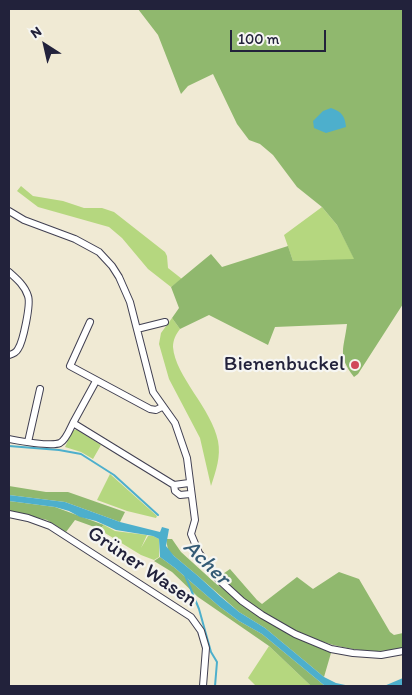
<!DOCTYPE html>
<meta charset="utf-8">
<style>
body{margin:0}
#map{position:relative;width:412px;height:695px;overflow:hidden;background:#f0ead4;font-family:Itim,sans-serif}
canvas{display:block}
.frame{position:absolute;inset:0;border:10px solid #22223b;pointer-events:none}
.north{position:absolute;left:20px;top:20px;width:50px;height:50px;-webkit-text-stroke:4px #f6f6f2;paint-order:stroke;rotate:325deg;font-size:14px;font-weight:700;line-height:20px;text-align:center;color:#22223b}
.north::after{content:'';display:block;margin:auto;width:18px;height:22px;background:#22223b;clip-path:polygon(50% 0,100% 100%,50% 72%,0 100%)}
.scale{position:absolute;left:230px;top:30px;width:96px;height:22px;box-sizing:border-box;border:2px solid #22223b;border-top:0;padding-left:6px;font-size:15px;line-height:18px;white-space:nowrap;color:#22223b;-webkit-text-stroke:4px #f6f6f2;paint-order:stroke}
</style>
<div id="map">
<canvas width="412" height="695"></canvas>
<div class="frame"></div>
<div class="north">N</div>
<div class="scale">100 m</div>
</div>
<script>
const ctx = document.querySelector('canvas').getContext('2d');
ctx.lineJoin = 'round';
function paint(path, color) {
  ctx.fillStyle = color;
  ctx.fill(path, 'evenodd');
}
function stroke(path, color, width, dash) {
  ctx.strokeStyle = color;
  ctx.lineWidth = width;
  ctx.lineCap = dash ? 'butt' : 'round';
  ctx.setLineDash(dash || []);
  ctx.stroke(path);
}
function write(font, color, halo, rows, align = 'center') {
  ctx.font = font + ' Itim,sans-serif';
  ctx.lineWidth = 4.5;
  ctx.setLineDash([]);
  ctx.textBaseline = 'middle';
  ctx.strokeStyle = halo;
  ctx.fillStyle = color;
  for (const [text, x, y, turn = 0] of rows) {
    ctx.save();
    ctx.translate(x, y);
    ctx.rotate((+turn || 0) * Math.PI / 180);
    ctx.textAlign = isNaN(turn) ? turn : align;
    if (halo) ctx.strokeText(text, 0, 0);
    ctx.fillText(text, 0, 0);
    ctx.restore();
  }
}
const green = new Path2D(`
 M21,186L33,196L63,201L84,208H102L114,212L165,252L167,256L168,268L182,279L171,287L148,269L122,238L109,227L38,207L17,191Z
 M322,207L337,225L355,260L293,261L284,235Z
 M172,318L180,329C176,334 173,340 173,347C175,376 212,409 218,441C221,457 216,470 211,486L200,438L169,379L159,344L161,333Z
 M74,430H77L101,445L93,459L81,452L65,447L72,432Z
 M110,474L157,516L156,518L127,511L97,500Z
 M104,525L115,531L147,535L141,548L148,536H153L159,539V557L154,560L141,555L100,530Z
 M269,646L311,686H256L248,678Z`);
const forest = new Path2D(`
 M138,9H403V304L358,374L354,377C337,355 344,349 347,324L275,327L268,345L209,315L180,329L172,318L179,308L171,287L211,254L222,267L288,246L293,261L354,259L337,225L322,207L297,187L273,155L260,144L249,140L237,124L213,74L188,86L181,94L158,35Z
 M9,486L46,492H68L125,512L120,522L65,502L9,495Z
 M9,501L55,507L104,525L100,529L75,520L66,532L47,520L9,511Z
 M166,539H172L181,552L214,582L251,610L290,634L331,653L324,677L265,628L239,612L198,576L174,556L168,550Z
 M160,557L175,568L220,607L239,621L262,634L325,686H311L269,646L198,597L172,572L154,561Z
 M230,569L257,600L262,604L297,577L313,589L339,572L359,579L390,632L394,635L403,633V648C352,660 285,633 246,600C237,593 229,584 220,576Z`);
const water = new Path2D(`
 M331,108C342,112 345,116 346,127L326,133L314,128L313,121L323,111Z
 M9,495L65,502L120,522L160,532L162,527L169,529L166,546L174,556L198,576L221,597L239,612L265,628L324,677L336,683L350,686H384L403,678V686H325L262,634L239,621L220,607L175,568L160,557L159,539L153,536L116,530L96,521L80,517L69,511L55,507L9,501Z`);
const stream = new Path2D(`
 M9,446L59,450L81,454L114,475L158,515
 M185,575L199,609L211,652L217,662L215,686`);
const street = new Path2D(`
 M9,211L24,220L75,239L99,252L112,266L119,277L130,302L153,392L175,423L187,458L195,520L191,534L199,553L219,580L242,601L262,615L295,634L331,649L353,653L381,655L403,651
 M9,272C17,279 25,286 28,296C31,304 23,342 18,349C16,353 13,354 9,355
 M90,322L70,366L150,409L156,410L162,407
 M137,329L165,322
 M73,423L96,381
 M9,439C20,441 51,447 60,443C66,440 70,429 73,423L174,485L175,491L180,495L190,494
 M28,442L40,389
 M174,485L189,483
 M9,514L28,518L50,526L191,617L201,631L206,648L203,686`);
const markers = [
 [355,365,5,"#d1495b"]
];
const poiNames = [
 ["Bienenbuckel",345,365]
];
const streetNames = [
 ["Grüner Wasen",142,567,34]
];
const waterNames = [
 ["Acher",206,563,44]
];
paint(green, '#b5d77f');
paint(forest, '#90b86e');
paint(water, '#4dafcc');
stroke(stream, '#4dafcc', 2);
stroke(street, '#414052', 8);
stroke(street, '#fff', 6);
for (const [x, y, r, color] of markers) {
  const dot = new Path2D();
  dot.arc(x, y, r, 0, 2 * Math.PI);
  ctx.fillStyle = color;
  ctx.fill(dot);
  stroke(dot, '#f6f6f2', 2);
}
write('21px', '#22223b', '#f6f6f2', poiNames, 'right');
write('21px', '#22223b', '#f6f6f2', streetNames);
write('italic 22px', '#335a75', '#f6f6f2', waterNames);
</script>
